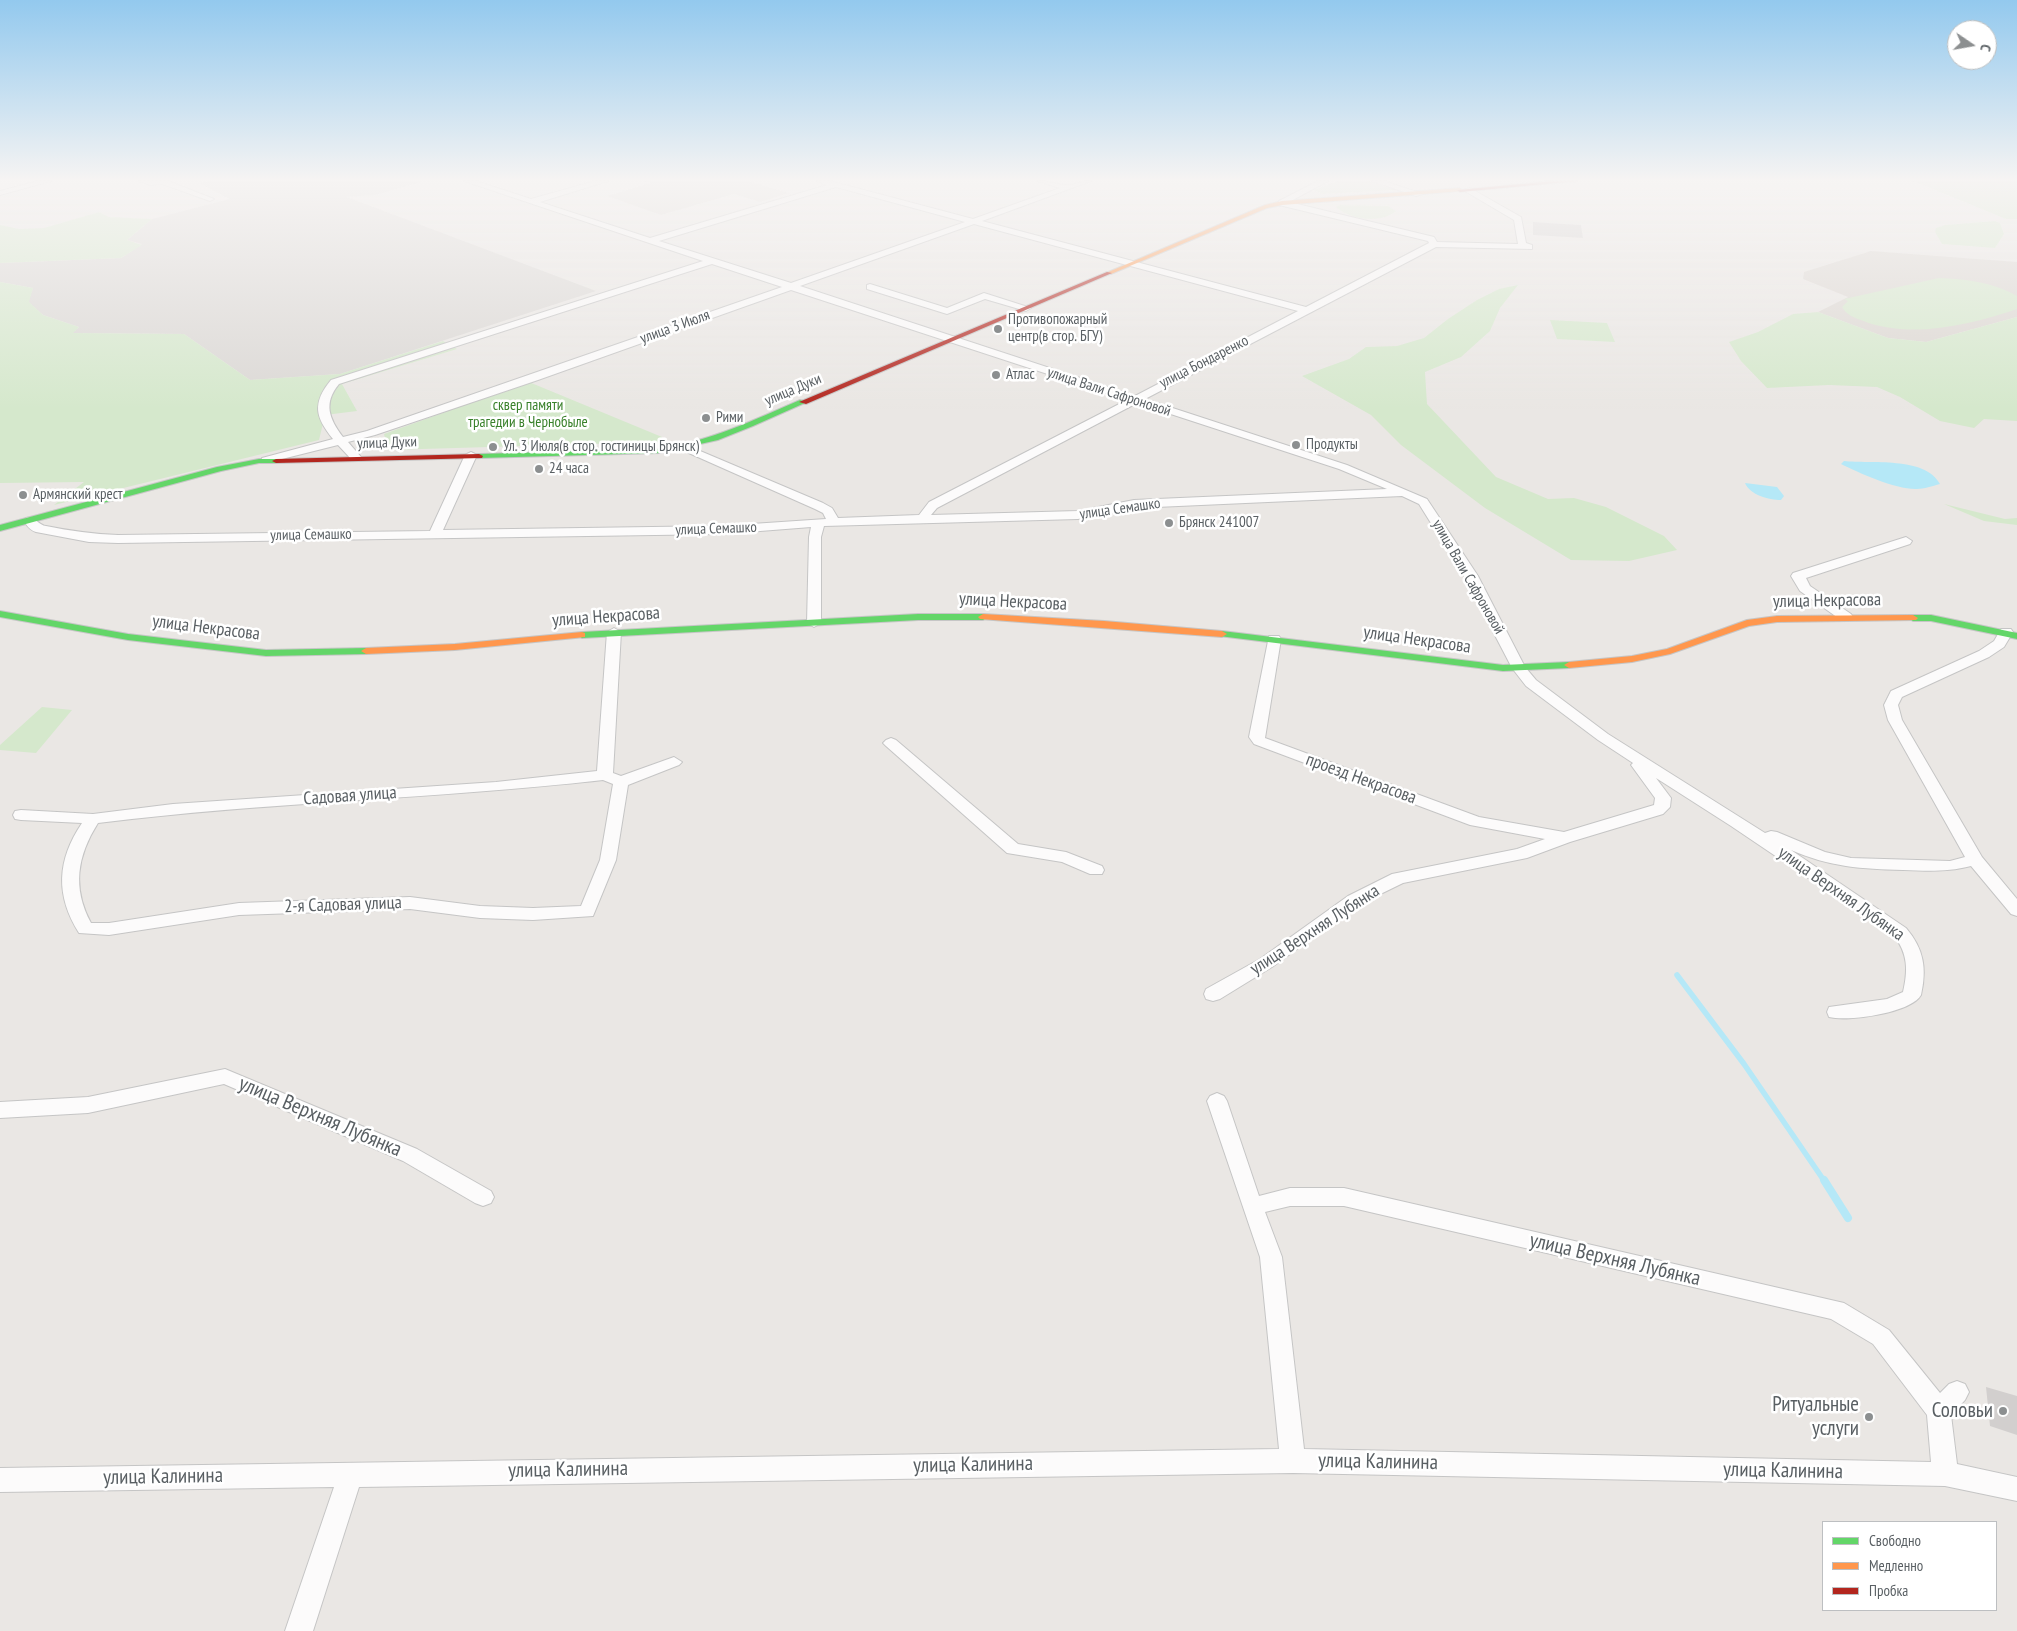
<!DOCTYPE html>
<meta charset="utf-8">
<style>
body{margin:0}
#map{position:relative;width:2017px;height:1631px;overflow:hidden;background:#eae7e4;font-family:"PT Sans Narrow",sans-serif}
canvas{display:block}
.legend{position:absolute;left:1822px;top:1521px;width:175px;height:90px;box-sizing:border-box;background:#fff;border:1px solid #bdbfc1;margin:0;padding:6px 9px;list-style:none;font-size:15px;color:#595f63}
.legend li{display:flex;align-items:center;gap:10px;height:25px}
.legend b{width:25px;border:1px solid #bdbfc1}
.north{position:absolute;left:1947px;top:20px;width:50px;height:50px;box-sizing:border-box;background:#fff;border:1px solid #bdbfc1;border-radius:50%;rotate:102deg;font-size:14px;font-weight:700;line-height:20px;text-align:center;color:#595f63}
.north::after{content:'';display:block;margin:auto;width:18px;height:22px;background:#8c8f90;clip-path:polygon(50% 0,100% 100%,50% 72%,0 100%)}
</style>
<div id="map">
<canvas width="2017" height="1631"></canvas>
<ul class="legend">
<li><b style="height:6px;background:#63d668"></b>Свободно</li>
<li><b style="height:6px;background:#ff974d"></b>Медленно</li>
<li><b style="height:6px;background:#b3261e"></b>Пробка</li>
</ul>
<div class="north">С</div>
</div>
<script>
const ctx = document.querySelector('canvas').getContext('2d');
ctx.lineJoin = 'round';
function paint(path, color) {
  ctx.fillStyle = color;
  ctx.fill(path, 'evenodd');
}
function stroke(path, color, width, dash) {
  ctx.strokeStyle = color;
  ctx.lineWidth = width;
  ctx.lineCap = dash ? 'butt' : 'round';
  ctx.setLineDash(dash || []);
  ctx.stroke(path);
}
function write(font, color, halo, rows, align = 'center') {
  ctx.font = font + ' "PT Sans Narrow",sans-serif';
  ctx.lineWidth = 5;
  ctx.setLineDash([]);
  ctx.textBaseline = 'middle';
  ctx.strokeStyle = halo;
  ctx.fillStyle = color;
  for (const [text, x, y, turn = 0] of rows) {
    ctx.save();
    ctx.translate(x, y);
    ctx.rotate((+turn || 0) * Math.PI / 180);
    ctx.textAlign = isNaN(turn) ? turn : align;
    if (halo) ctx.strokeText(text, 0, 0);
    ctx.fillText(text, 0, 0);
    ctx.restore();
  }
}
const industrial = new Path2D(`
 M208,181H425L375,195L347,197L596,291L340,374L250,380L184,334L72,333L79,327L43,315L28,302L33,288L0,282V263L121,258L142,244L127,240L152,219L229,199L199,183Z`);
const education = new Path2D(`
 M645,181H747L789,193L760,202L734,194L661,215L607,196L650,183Z
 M1871,251L2017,262V317L1926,342L1888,338L1818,312L1848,297L1803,279L1804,272Z`);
const green = new Path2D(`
 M1338,181H1367L1396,190L1323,194L1313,190Z
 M1913,181H2017V219H2006Z
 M1340,205L1388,206L1396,211C1381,224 1350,220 1336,207Z
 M99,212L109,217L152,219L127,240L142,245L121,258L0,263V225L19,229L44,228Z
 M1995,221L2000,223L2004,234L1995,248L1942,244L1935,232L1936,228L1945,225Z
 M1939,278C1966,279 1993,282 2017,296V309C1969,325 1909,340 1861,320C1854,318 1846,314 1842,307L1848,301L1844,299Z
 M0,282L33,288L29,302L43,315L79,327L73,333L184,334L250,380L340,374L443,341L457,349L342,384L357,411L325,415L319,440L54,505L84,482L0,483Z
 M1518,285L1500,308L1490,331L1461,357L1425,372L1427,404L1496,477L1548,499L1574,498L1606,507L1664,536L1677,550L1629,561L1571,560L1485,508L1401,445L1371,415L1302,376L1349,359L1366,347L1397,346L1424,338L1448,319L1477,300L1499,289Z
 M1818,312L1888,338L1926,342L2017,317V421L1984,419L1974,428L1940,421L1900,397L1877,387L1829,385L1767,388L1741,361L1729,342L1758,332L1793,314Z
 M1550,320L1607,323L1615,342L1557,339Z
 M529,382L662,437L659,442L388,450L384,434Z
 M1944,504L2005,519L2017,518V525L1984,521Z
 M42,707L72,710L36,753L0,750V745Z`);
const water = new Path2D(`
 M1844,461C1870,464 1925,456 1940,484C1932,486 1924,489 1917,489C1897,490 1859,473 1841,464Z
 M1745,483L1777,487L1784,496L1781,500C1769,500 1750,495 1745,483Z`);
const streamFar1 = new Path2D(`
 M1677,975L1744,1064L1825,1182`);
const stream = new Path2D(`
 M1824,1180L1848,1218`);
const building = new Path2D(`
 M1533,222L1581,225L1583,238L1533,235Z
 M1986,1387L2017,1396V1435L1990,1426Z`);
const street = new Path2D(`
 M38,181H51L0,195V191Z
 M139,181H168L214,199L210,201L162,184L151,185Z
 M464,181H476L531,199L595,181H608L540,202L650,238L827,185L817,181H830L973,219L1060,188L1038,181C1048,181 1057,185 1067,185C1074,185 1083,181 1091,181L982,221L1306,307L1429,243L1428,241L1279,205V201L1318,181H1328L1289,202L1434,237L1437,242L1518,244L1514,220L1463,190L1470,188L1521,217L1526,243L1532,245V249L1436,247L1145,399L1347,465L1427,499L1478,576L1525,667L1536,680L1608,734L1765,833L1771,831L1777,832L1825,852L1851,858L1950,861L1965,857L1888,720L1884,705L1891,691L1979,651L1994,641L2001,629H2011L2013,632L2004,647L1989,657L1902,697L1898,705L1902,720L1982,857L2017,899V916L2011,914L1971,866C1948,872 1927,871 1903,870C1861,869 1830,867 1791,850L1906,928C1924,949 1927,969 1921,995C1911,1013 1848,1022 1829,1017L1827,1012L1829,1007L1887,999L1903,992C1908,971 1908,953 1894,936L1731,826L1656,778L1671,798L1670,807L1663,814L1570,842L1527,858L1403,883L1360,904L1272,967L1220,999L1213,1001L1206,999L1204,994L1206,989L1260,959L1348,896L1392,874L1517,849L1545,839L1470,825L1254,744L1249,737L1269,636H1279L1281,639L1265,738L1479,817L1564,832L1654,805L1655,798L1631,765L1633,763L1598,740L1526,686L1512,668L1464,576L1419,504L1402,496L1134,508L1078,519L824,526L821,537V623L814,627L807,623L809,537L811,527L722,534L118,543L89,542L36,532C30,530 27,526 24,521L26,518C35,516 38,525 46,526C71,531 93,534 118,535L430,531L465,455L471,452L477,455L443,530L722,526L826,519L823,513L815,509L682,450V446L686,445L823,503L832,508L838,518L919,515L929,502L1127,400L791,290L538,380L375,435L348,442L361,457V461H353L338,445L266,463L262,462V458L333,439C315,417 312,403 331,380L703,261ZM836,187L965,222L791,283L659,241ZM974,224L1298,311L1135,396L800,286ZM712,264L782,287L367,431L343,437C329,419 323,403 339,384ZM1137,403L1339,469L1387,489L1134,500L1078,511L931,515L937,508Z
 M1372,181H1384L1423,194L1416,196Z
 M870,284L947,308L984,293L1031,308L1026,311L985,299L947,314L867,289V285Z
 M1906,537L1912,541L1910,544L1806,578L1810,586L1851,614L1853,617L1851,620H1841L1800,591L1791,576L1793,573Z
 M614,628L621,632L613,773L621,776L674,757L682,762L679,765L628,785L616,860L593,916L533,920L480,918L410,909L239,915L109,935L79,933C55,895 57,860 82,823L21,820L15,819L13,815L15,811L21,810L93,814L173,804L496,782L597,771L607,632ZM603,780L613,784L600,860L581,906L533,908L480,906L410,897L239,903L109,923H91C72,888 77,856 98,823C266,802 435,799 603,780Z
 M891,738L896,740L1018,844L1066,852L1102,866L1104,870L1102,874H1090L1062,862L1007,853L886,746L883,743L886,740Z
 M225,1069L417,1149L491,1191L494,1197L491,1203L483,1206L475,1203L403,1161L224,1084L88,1113L0,1118V1102L88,1097Z
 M1217,1093L1224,1096L1227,1101L1259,1196L1290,1188H1344L1844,1303L1889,1330L1940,1393L1949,1384L1957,1381L1965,1384L1969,1392L1965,1400L1951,1415L1957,1464L2017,1477V1501L1945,1486L1293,1473L359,1487L313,1631H285L334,1487L0,1492V1468L1279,1449L1260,1257L1207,1101L1210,1096ZM1290,1206H1344L1831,1319L1873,1344L1927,1415L1931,1462L1304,1449L1282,1257L1265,1212Z`);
const fast = new Path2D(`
 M800,400L807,402L753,426L718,440L660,453L479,458L475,456L479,454L660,449C710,441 754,420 800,400Z
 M259,459H276L280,461L276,463H259L221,471L0,531V525L217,467Z
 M0,611L128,634L266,650L366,648L371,651L366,654L266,656L128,640L0,617Z
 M918,614H983L988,617L983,620H918L582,638L577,635L582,632Z
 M1931,615L2017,633V639L1931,621H1913L1908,618L1913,615Z
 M1222,631L1503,665L1569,662L1574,665L1569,668L1503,671L1219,636V632Z`);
const slow = new Path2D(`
 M1460,188L1462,191L1282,205L1267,208L1111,274L1106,273L1265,205L1282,201Z
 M983,614L1104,621L1222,631L1227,634L1222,637L980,619L978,617Z
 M1913,615L1918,618L1916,620L1777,622L1749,626L1670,654L1632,662L1569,668L1564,665L1569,662L1632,656L1667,649L1747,620L1777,616Z
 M582,632L585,633V637L455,650L366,654L361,651L366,648L455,644Z`);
const jam = new Path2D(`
 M1553,181H1577L1460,192L1457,190Z
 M1107,272L1112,273L806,404L799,402Z
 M479,454L483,456L482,458L276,463L272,461L276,459Z`);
const markers = [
 [998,329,5,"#8c8f90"],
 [996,375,5,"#8c8f90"],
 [706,418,5,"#8c8f90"],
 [1296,445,5,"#8c8f90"],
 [493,447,5,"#8c8f90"],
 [539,469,5,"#8c8f90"],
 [23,495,5,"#8c8f90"],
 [1169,523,5,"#8c8f90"],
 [2003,1411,5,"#8c8f90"],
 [1869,1417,5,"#8c8f90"]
];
const farPoinames = [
 ["Противопожарный",1008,320],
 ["центр(в стор. БГУ)",1008,337],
 ["Атлас",1006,375],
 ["Рими",716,418],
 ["Продукты",1306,445],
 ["Ул. 3 Июля(в стор. гостиницы Брянск)",503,447],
 ["24 часа",549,469],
 ["Армянский крест",33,495],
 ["Брянск 241007",1179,523]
];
const farStreetnames = [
 ["улица 3 Июля",675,327,-20],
 ["улица Бондаренко",1204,362,-27],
 ["улица Дуки",793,390,-23],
 ["улица Вали Сафроновой",1109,392,18],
 ["улица Дуки",387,443,-2],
 ["улица Семашко",1120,509,-8],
 ["улица Семашко",716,529,-2],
 ["улица Семашко",311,535,-1],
 ["улица Вали Сафроновой",1468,577,60]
];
const farParknames = [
 ["сквер памяти",528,406],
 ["трагедии в Чернобыле",528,423]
];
const streetNames = [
 ["улица Некрасова",1827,601,-1],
 ["улица Некрасова",1013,602,3],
 ["улица Некрасова",606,617,-4],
 ["улица Некрасова",206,628,7],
 ["улица Некрасова",1417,640,8],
 ["проезд Некрасова",1361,779,20],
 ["Садовая улица",350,796,-4],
 ["улица Верхняя Лубянка",1841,894,35],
 ["2-я Садовая улица",343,905,-2],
 ["улица Верхняя Лубянка",1315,930,-33]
];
const nearStreetnames = [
 ["улица Верхняя Лубянка",320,1117,23],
 ["улица Верхняя Лубянка",1615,1260,13],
 ["улица Калинина",1378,1462,1],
 ["улица Калинина",973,1465,-1],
 ["улица Калинина",568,1470,-1],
 ["улица Калинина",1783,1471,1],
 ["улица Калинина",163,1477,-1]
];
const nearPoinames = [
 ["Ритуальные",1859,1405],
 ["услуги",1859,1429],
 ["Соловьи",1993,1411]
];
paint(industrial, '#dbd8d5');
paint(education, '#dcd7d2');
paint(green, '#d5e8cc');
paint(water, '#b5e8f7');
stroke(streamFar1, '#b5e8f7', 5.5);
stroke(stream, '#b5e8f7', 8);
paint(building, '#d2cfce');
stroke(street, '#c5c5c5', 2);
stroke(fast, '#c6c6c6', 2);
stroke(slow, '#c6c6c6', 2);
stroke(jam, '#c6c6c6', 2);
paint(street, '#fcfbfb');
paint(fast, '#63d668');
paint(slow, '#ff974d');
paint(jam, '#b3261e');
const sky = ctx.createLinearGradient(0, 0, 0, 409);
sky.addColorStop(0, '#93c9ee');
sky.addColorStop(0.44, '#f6f4f3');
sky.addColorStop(1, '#f6f4f300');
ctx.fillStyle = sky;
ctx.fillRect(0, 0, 2017, 409);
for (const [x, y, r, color] of markers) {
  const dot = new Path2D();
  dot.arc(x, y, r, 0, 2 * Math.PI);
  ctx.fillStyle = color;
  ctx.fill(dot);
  stroke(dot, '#fff', 2);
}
write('15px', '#595f63', '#fff', farPoinames, 'left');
write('15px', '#595f63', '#fff', farStreetnames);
write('15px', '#39812b', '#fff', farParknames);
write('18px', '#595f63', '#fff', streetNames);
write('21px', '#595f63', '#fff', nearStreetnames);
write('21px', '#595f63', '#fff', nearPoinames, 'right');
</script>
